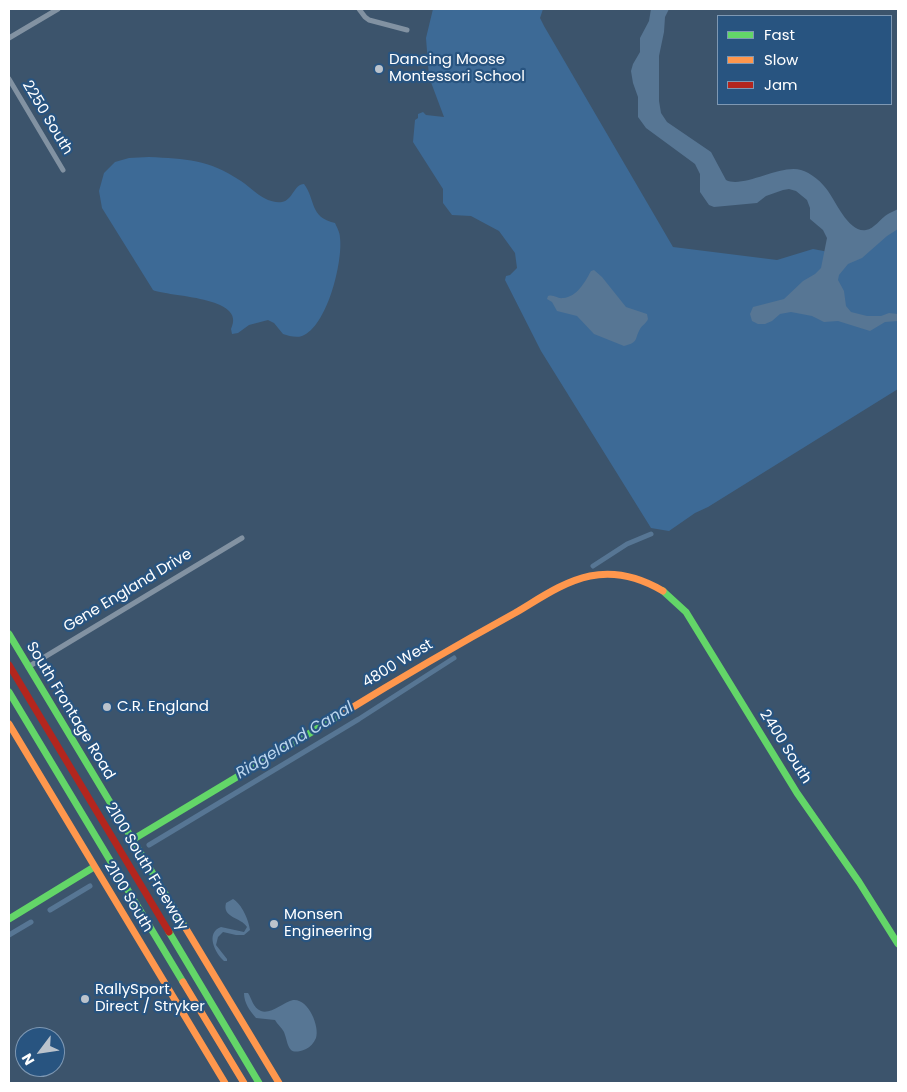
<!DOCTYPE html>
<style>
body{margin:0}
#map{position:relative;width:907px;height:1092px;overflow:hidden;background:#3c546c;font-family:Poppins,sans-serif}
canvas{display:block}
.frame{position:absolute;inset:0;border:10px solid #fff;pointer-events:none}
.legend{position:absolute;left:717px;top:15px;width:175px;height:90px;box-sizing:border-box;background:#285480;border:1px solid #7e98b3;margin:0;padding:6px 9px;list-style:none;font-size:15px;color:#fff}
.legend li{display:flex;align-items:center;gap:10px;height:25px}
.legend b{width:25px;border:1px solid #7e98b3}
.north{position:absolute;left:15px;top:1027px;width:50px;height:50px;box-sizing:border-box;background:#285480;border:1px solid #7e98b3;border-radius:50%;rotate:239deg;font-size:14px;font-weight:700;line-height:20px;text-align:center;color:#fff}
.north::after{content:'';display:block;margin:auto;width:18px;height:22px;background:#bbc3cc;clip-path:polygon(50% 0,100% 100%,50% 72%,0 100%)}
</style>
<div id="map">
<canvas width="907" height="1092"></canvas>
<div class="frame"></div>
<ul class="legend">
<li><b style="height:6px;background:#63d668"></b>Fast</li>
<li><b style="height:6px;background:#ff974d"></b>Slow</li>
<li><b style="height:6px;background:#b3261e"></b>Jam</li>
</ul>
<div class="north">N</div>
</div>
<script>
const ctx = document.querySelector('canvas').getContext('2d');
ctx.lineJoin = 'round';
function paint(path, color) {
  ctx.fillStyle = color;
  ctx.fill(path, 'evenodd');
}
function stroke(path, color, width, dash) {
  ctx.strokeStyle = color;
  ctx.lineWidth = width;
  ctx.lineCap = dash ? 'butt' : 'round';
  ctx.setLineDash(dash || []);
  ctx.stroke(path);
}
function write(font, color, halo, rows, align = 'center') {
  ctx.font = font + ' Poppins,sans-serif';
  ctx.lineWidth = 4.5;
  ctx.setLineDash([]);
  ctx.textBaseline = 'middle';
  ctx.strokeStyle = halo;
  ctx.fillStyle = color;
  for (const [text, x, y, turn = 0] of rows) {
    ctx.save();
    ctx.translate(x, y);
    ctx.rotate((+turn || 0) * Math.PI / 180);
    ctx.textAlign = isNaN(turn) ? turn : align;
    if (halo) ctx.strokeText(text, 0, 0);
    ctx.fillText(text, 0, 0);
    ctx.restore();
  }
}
const green = new Path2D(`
 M433,9H543L540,18L544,26L673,247L777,260L813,249L834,253L898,219V389L708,507L695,513L669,531L651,528L541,351L505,280L506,276L510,275L517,268L515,253L499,231L471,216L452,215L443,203V189L413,142L415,120L418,118V114L423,112L426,115L444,117L429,77L426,38Z
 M149,157C186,159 208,159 241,181C253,189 265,204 282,202C293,200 294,184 304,184C316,200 309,217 335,223C337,228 340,232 340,238C343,262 327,327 302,336C296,338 289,336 283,334L274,323L268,320L249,325L238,333L232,334L231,329C248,296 168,297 153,290L102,208L99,191L104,173L115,162L129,158Z`);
const water = new Path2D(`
 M651,9H669L665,17L664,32L659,56V101L661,113L667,122L711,152L726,180C743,189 780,164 801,170C810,172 823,183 828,191C836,202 849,233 866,230C874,229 881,218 888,214C891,212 895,211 898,209V229L887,236L862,258L848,264L839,275L838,280L844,291L846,306L851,312L867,316H881L889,313L898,314V321L885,322L870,331L838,321L824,322L812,316L791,312L780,314L772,321L765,324H758L752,321L750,314L753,307L784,299L803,281L815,274L821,268L827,238L823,230L810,219V208L807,200L796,191L789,189L783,190L766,196L757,203L714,207L709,205L700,192V174L695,164L646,128L638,117V97L633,83L631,71L633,64L640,52V38L649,21Z
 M594,270L602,277L626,307L647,314L648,319C646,324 642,325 640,329C634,340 639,342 624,346L594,334L577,316L557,311L552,302L547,299L548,296C554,294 557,299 563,298C577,297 585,282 591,271Z
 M233,899C242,904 249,921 250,930L244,935H236L223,932L218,937L216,945L227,959V961H224C215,953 205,933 221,927L244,932L247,927C241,917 222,918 226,903Z
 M244,993H248C252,999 253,1008 261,1011C270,1015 284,1002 293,1000C308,998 320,1026 316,1038C314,1043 310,1047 306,1049C287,1057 289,1045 284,1032C282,1028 277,1024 275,1020L256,1018C250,1011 244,1003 244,993Z`);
const canal = new Path2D(`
 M593,566L627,544L651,534
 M149,845L359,719L454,658
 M50,910L90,886
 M9,935L31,922`);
const street = new Path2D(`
 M359,9L365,17L369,20L407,30
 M9,38L58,9
 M9,79L63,170
 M28,667L242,538`);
const fast = new Path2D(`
 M663,591L686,612L797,793L859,882L898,944
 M9,634L185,927
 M9,692L183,982
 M132,840L340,715
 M9,919L94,867
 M169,932L259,1083`);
const slow = new Path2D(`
 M340,715C397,680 455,646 515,613C539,599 562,582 590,576C615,571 641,578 663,591
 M9,724L225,1083
 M185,927L279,1083
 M183,982L244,1083`);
const jam = new Path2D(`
 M9,665L169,932`);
const markers = [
 [379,69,5,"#bbc3cc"],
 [107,707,5,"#bbc3cc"],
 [274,924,5,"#bbc3cc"],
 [85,999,5,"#bbc3cc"]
];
const poiNames = [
 ["Dancing Moose",389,60],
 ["Montessori School",389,77],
 ["C.R. England",117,707],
 ["Monsen",284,915],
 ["Engineering",284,932],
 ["RallySport",95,990],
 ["Direct / Stryker",95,1007]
];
const streetNames = [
 ["2250 South",47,118,59],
 ["Gene England Drive",128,591,-31],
 ["4800 West",398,664,-31],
 ["South Frontage Road",70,711,59],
 ["2400 South",785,747,58],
 ["2100 South Freeway",146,867,59],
 ["2100 South",128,897,59]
];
const waterNames = [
 ["Ridgeland Canal",295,741,-31]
];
paint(green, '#3d6a96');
paint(water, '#577694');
stroke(canal, '#577694', 5);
stroke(street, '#8292a2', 5);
stroke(fast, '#63d668', 7);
stroke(slow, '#ff974d', 7);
stroke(jam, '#b3261e', 7);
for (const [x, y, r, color] of markers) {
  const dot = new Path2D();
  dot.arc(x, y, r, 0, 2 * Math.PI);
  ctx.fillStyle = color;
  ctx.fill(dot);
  stroke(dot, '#285480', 2);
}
write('15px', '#fff', '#285480', poiNames, 'left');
write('15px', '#fff', '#285480', streetNames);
write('italic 16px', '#bbd5ed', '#285480', waterNames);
</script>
